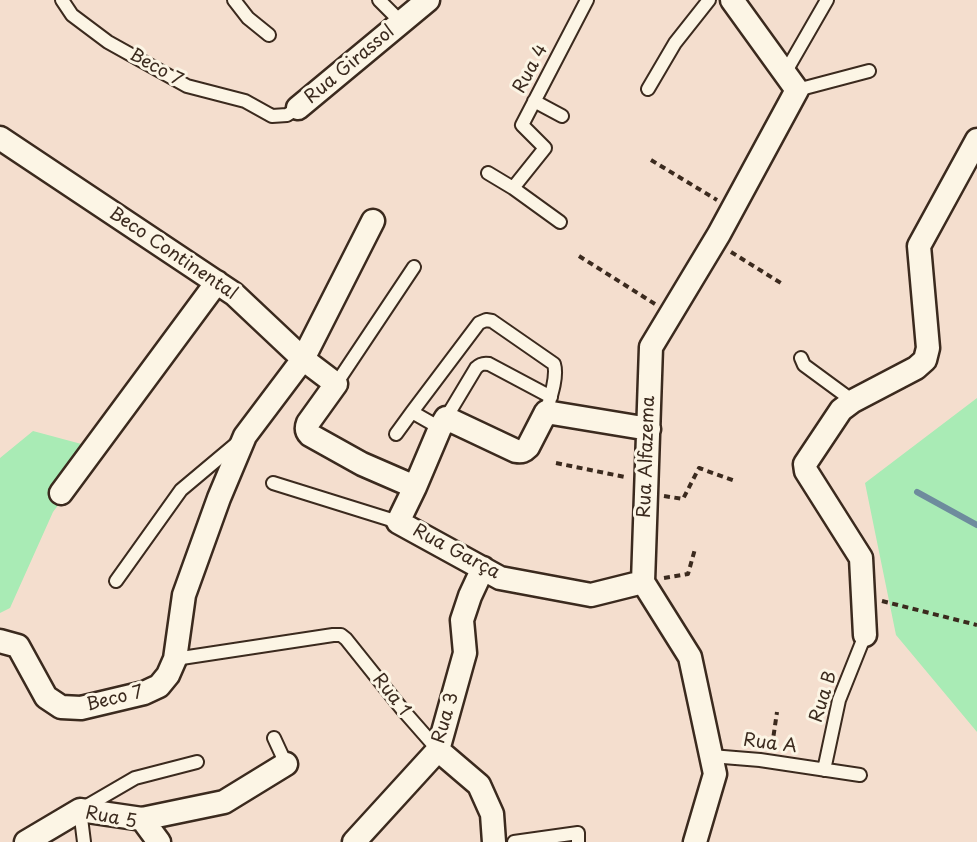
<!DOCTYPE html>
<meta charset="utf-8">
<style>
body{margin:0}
canvas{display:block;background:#f4dece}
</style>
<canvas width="977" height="842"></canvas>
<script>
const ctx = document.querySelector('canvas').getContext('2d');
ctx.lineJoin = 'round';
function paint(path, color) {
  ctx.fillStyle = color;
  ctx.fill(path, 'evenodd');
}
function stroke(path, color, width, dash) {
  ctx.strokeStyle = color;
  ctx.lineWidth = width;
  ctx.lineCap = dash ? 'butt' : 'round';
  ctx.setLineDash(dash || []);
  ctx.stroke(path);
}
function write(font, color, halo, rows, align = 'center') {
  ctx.font = font + ' "Playpen Sans",sans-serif';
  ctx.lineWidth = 6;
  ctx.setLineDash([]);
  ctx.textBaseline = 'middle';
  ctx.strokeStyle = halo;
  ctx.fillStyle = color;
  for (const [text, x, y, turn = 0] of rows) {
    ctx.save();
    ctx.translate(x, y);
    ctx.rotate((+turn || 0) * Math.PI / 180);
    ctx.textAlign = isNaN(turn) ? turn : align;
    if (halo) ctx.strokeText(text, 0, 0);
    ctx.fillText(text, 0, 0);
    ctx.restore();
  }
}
const green = new Path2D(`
 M977,398V732L896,635L865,483Z
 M33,431L100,449L53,512L10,608L0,613V458Z`);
const stream = new Path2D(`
 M917,492L977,525`);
const path = new Path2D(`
 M651,160L717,200
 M731,252L784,285
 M579,256L655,304
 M556,463L625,477
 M664,496L683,499L699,468L735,481
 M664,578L688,574L695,549
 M882,601L977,625
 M772,746L777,712`);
const lane = new Path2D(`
 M62,0L72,15L108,42L187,86L245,101L272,116L287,115L298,108
 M234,0L248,18L269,35
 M379,0L401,22
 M785,73L827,0
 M648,89L675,43L709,0
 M797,90L869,71
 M534,101L562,116
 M488,173L513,188L545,148L522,125L587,0
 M513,188L560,222
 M801,358L804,365L853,401
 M336,384L414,267
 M412,412L440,428
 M446,418L476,368C480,364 483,363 489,364L551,397
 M396,434L412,412L479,323L486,320L492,321L554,364C558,377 550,399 546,412
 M273,483L398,522
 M116,581L181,490L237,443
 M175,659L333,635H341L346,639L402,709L438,750
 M274,738L286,764
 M711,756L760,760L860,775
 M824,770L839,700L865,635
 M84,842L80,810L135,778L197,762
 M514,842L578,833V842`);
const street = new Path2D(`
 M298,108L428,0
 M0,138L234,294L303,359L336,384L308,423C306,428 306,431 310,435L362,464L415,487L440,428L446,418L516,451C522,452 524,451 528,447L546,412L649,429
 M415,487L398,522L500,578L591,595L643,582
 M61,493L217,282
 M865,635L861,558L806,471L805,464L841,410L853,401L916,368L925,360L928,348L919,246L977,140
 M0,641L18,646L46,697L61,707L81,708L144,693L159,686L168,675L175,659L184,595L219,498L245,436L303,359L373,221
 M438,750L479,785L492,814L494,842
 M142,819L159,842
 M26,842L80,810L142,819L224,802L286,764
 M354,842L438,750L465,653L462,620L470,596L483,568
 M695,842L715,774L690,657L643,582L651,347L719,234L797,90L732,0`);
const streetNames = [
 ["Rua Girassol",350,65,-40],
 ["Beco 7",156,68,29],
 ["Rua 4",531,69,-62],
 ["Beco Continental",173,254,34],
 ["Rua Alfazema",647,457,-88],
 ["Rua Garça",456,552,28],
 ["Rua 1",391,695,51],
 ["Rua B",824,697,-73],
 ["Beco 7",115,699,-14],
 ["Rua 3",446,718,-74],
 ["Rua A",770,744,7],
 ["Rua 5",111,818,10]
];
paint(green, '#a9ebb5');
stroke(stream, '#6e8c9d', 6);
stroke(lane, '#3b2a1e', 16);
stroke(street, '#3b2a1e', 27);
stroke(path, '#3b2a1e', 4, [6, 4.5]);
stroke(lane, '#fcf5e5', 12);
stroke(street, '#fcf5e5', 22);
write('18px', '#3b2a1e', '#fcf5e5', streetNames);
</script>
